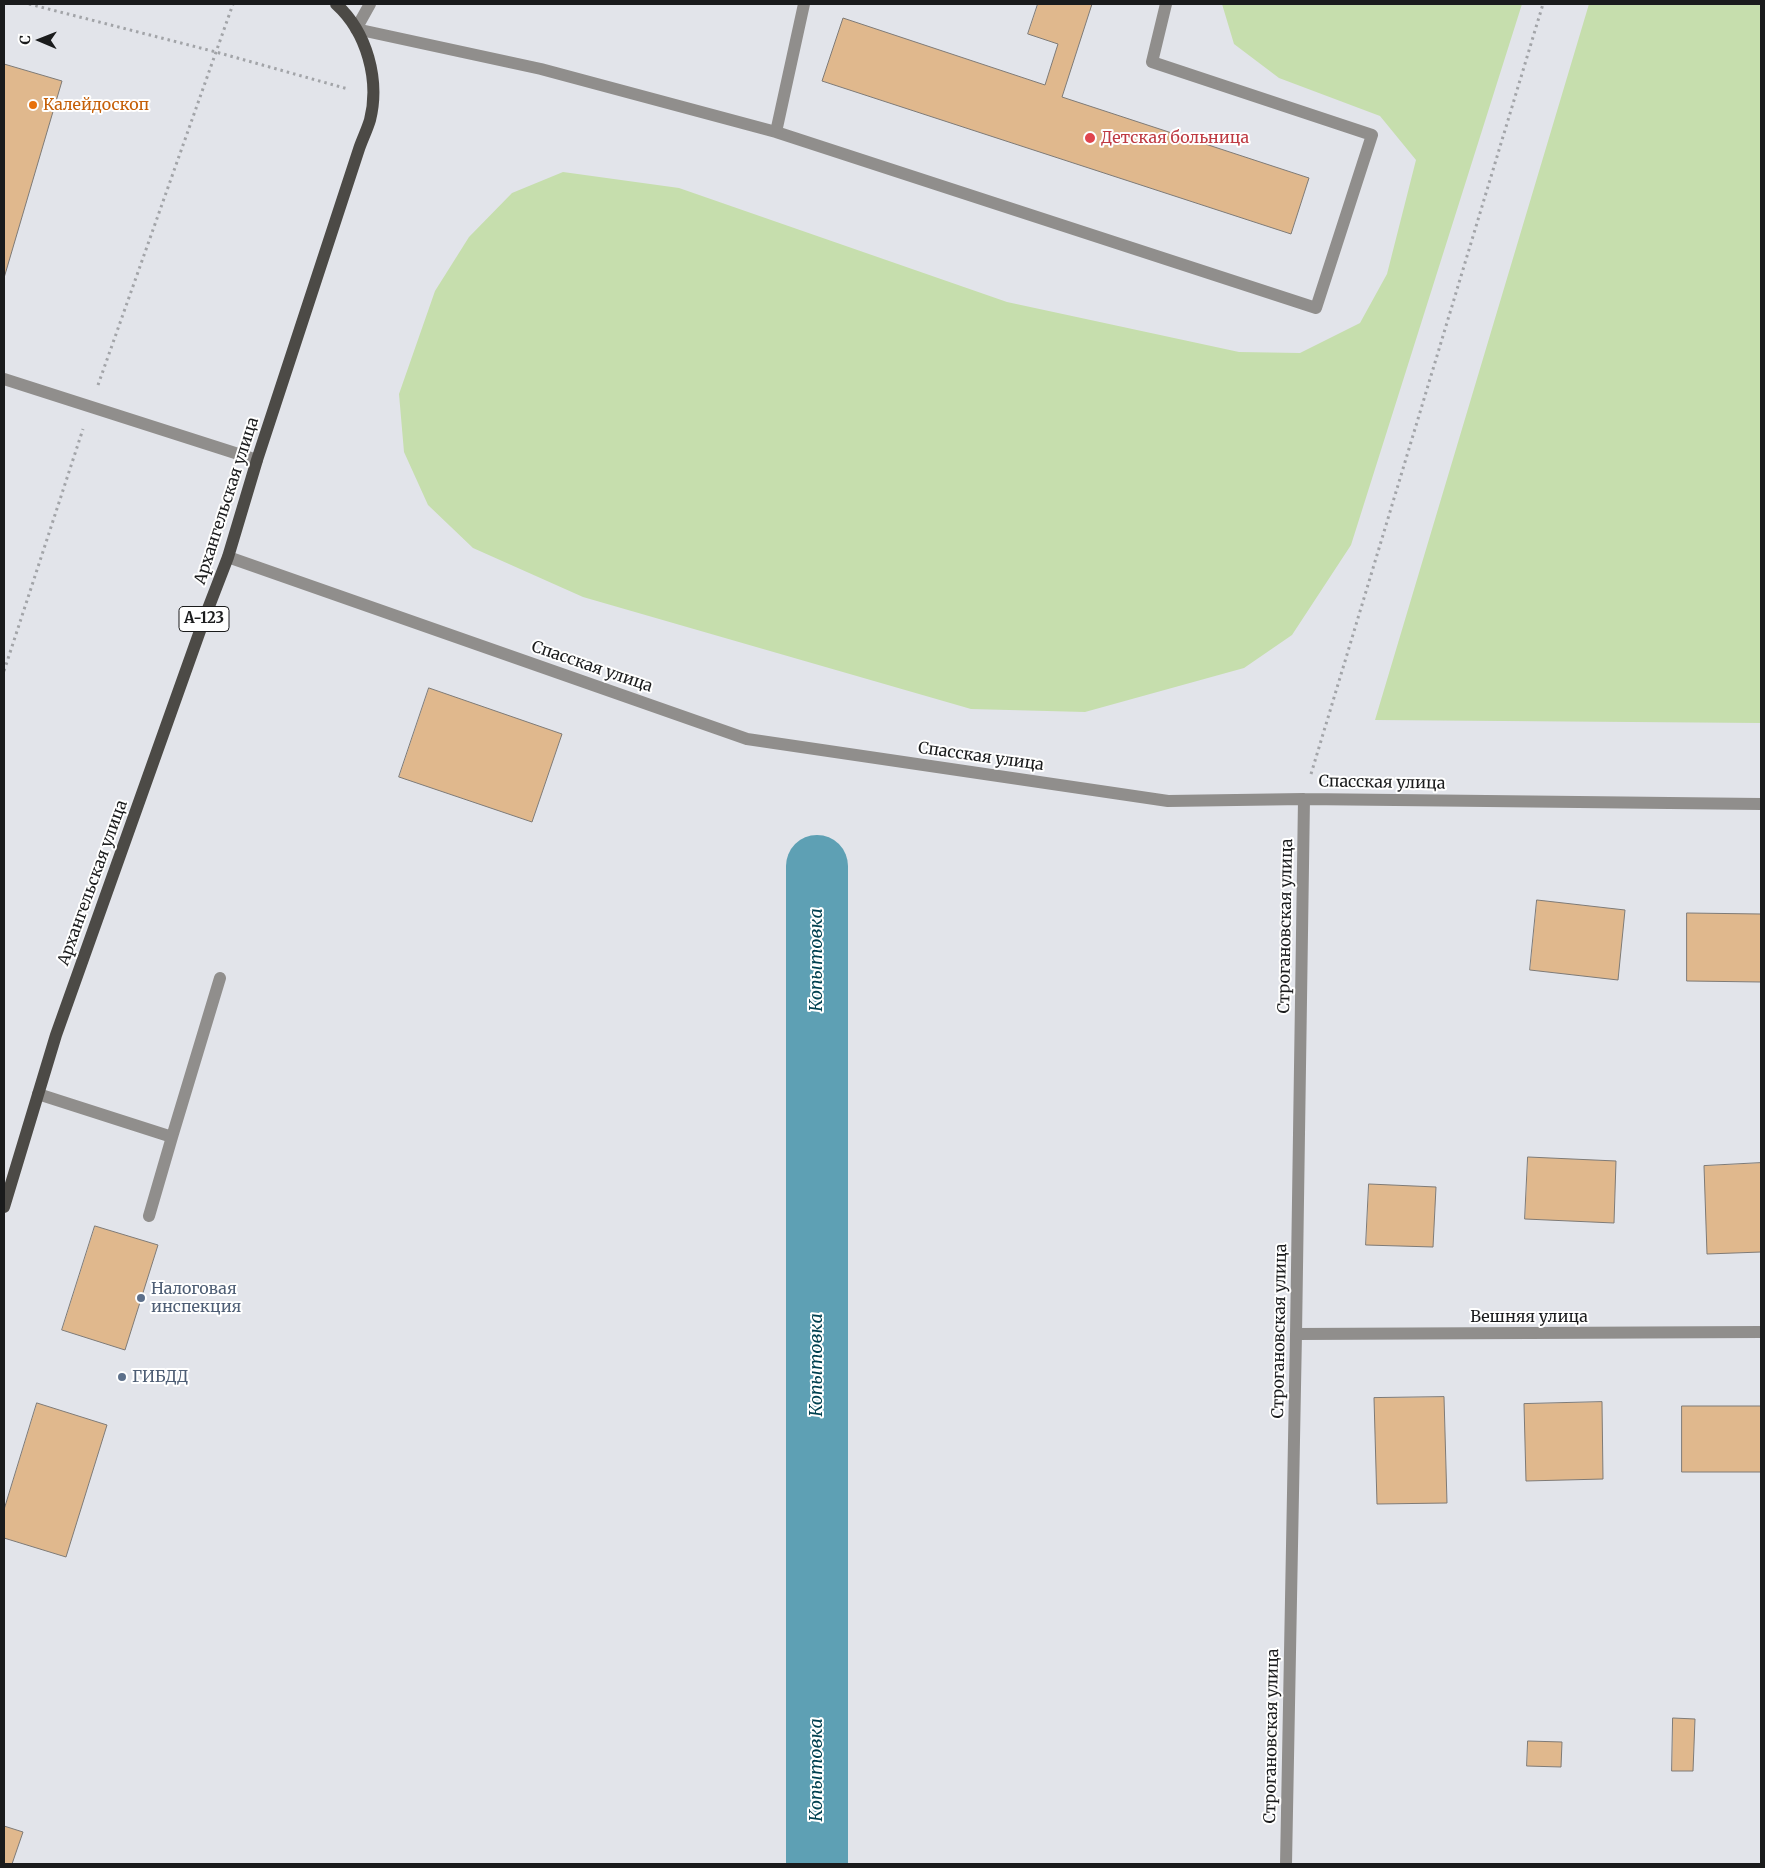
<!DOCTYPE html>
<meta charset="utf-8">
<style>
body{margin:0}
#map{position:relative;width:1765px;height:1868px;overflow:hidden;background:#e2e4ea;font-family:Merriweather,serif}
canvas{display:block}
.frame{position:absolute;inset:0;border:5px solid #1a1b1c;pointer-events:none}
.north{position:absolute;left:15px;top:15px;width:50px;height:50px;-webkit-text-stroke:4px #fff;paint-order:stroke;rotate:271deg;font-size:14px;font-weight:700;line-height:20px;text-align:center;color:#1a1b1c}
.north::after{content:'';display:block;margin:auto;width:18px;height:22px;background:#1a1b1c;clip-path:polygon(50% 0,100% 100%,50% 72%,0 100%)}
</style>
<div id="map">
<canvas width="1765" height="1868"></canvas>
<div class="frame"></div>
<div class="north">С</div>
</div>
<script>
const ctx = document.querySelector('canvas').getContext('2d');
ctx.lineJoin = 'round';
function paint(path, color) {
  ctx.fillStyle = color;
  ctx.fill(path, 'evenodd');
}
function stroke(path, color, width, dash) {
  ctx.strokeStyle = color;
  ctx.lineWidth = width;
  ctx.lineCap = dash ? 'butt' : 'round';
  ctx.setLineDash(dash || []);
  ctx.stroke(path);
}
function write(font, color, halo, rows, align = 'center') {
  ctx.font = font + ' Merriweather,serif';
  ctx.lineWidth = 4;
  ctx.setLineDash([]);
  ctx.textBaseline = 'middle';
  ctx.strokeStyle = halo;
  ctx.fillStyle = color;
  for (const [text, x, y, turn = 0] of rows) {
    ctx.save();
    ctx.translate(x, y);
    ctx.rotate((+turn || 0) * Math.PI / 180);
    ctx.textAlign = isNaN(turn) ? turn : align;
    if (halo) ctx.strokeText(text, 0, 0);
    ctx.fillText(text, 0, 0);
    ctx.restore();
  }
}
const green = new Path2D(`
 M1222,4H1522L1351,545L1292,635L1244,668L1085,712L971,709L583,597L473,548L428,505L404,452L399,394L435,291L469,237L512,193L563,172L679,188L1007,302L1239,352L1300,353L1360,323L1387,274L1416,160L1380,116L1279,78L1234,44Z
 M1589,4H1761V723L1375,720Z`);
const river = new Path2D(`
 M817,866V1864`);
const building = new Path2D(`
 M1038,4H1092L1062,97L1309,178L1291,234L822,81L843,18L1045,85L1058,44L1028,34Z
 M4,64L62,81L4,278Z
 M429,688L562,734L532,822L399,777Z
 M1537,900L1625,910L1618,980L1530,970Z
 M1687,913L1761,914V982L1687,981Z
 M1528,1157L1616,1161L1614,1223L1525,1219Z
 M1761,1163V1252L1707,1254L1704,1166Z
 M1369,1184L1436,1187L1433,1247L1366,1245Z
 M95,1226L158,1245L125,1350L62,1330Z
 M1444,1397L1447,1503L1377,1504L1374,1398Z
 M1602,1402L1603,1479L1526,1481L1524,1404Z
 M37,1403L107,1425L66,1557L4,1538V1510Z
 M1682,1406H1761V1472H1682Z
 M1673,1718L1695,1719L1693,1771H1672Z
 M1528,1741L1562,1742L1561,1767L1527,1766Z
 M4,1826L23,1832L12,1864H4Z`);
const path = new Path2D(`
 M29,4L216,52L348,89
 M98,385L233,4
 M4,671L83,429
 M1311,774L1543,4`);
const minor = new Path2D(`
 M370,4L356,29L541,69L776,132L1316,308L1372,135L1152,62L1166,4
 M776,132L804,4
 M4,379L257,460
 M228,557L747,739L1168,801L1304,799L1761,804
 M38,1094L172,1137L149,1216
 M172,1137L220,978
 M1296,1334L1761,1332
 M1286,1864L1296,1334L1304,799`);
const major = new Path2D(`
 M4,1207L56,1035L206,614L228,557L257,460L359,149C362,140 367,130 370,120C380,80 367,32 336,4`);
const markers = [
 [33,105,5,"#e8710a"],
 [1090,138,6,"#e0444e"],
 [141,1298,5,"#5c6f8a"],
 [122,1377,5,"#5c6f8a"]
];
const shields = [
 [204,619,50]
];
const shieldNames = [
 ["А-123",204,619]
];
const foodNames = [
 ["Калейдоскоп",43,105]
];
const healthNames = [
 ["Детская больница",1101,138]
];
const streetNames = [
 ["Архангельская улица",227,501,-72],
 ["Спасская улица",592,667,19],
 ["Спасская улица",981,757,8],
 ["Спасская улица",1382,783,1],
 ["Архангельская улица",93,883,-70],
 ["Строгановская улица",1286,926,-89],
 ["Вешняя улица",1529,1317],
 ["Строгановская улица",1280,1331,-89],
 ["Строгановская улица",1272,1736,-89]
];
const serviceNames = [
 ["Налоговая",151,1289],
 ["инспекция",151,1307],
 ["ГИБДД",132,1377]
];
const waterNames = [
 ["Копытовка",817,960,-90],
 ["Копытовка",817,1365,-90],
 ["Копытовка",817,1770,-90]
];
paint(green, '#c6dead');
stroke(river, '#5ea0b4', 62);
paint(building, '#e0b88d');
stroke(building, '#7e7a76', 1);
stroke(path, '#a2a4a8', 3, [2.5, 4]);
stroke(minor, '#908e8c', 12);
stroke(major, '#4c4a46', 12);
for (const [x, y, r, color] of markers) {
  const dot = new Path2D();
  dot.arc(x, y, r, 0, 2 * Math.PI);
  ctx.fillStyle = color;
  ctx.fill(dot);
  stroke(dot, '#fff', 2);
}
for (const [x, y, w] of shields) {
  const box = new Path2D();
  box.roundRect(x - w / 2, y - 12.5, w, 25, 4);
  ctx.fillStyle = '#fff';
  ctx.fill(box);
  stroke(box, '#1a1b1c', 1);
}
write('bold 15px', '#1a1b1c', null, shieldNames);
write('16px', '#c56008', '#fff', foodNames, 'left');
write('16px', '#be3a42', '#fff', healthNames, 'left');
write('16px', '#1a1b1c', '#fff', streetNames);
write('16px', '#4e5e75', '#fff', serviceNames, 'left');
write('italic 18px', '#00404f', '#fff', waterNames);
</script>
